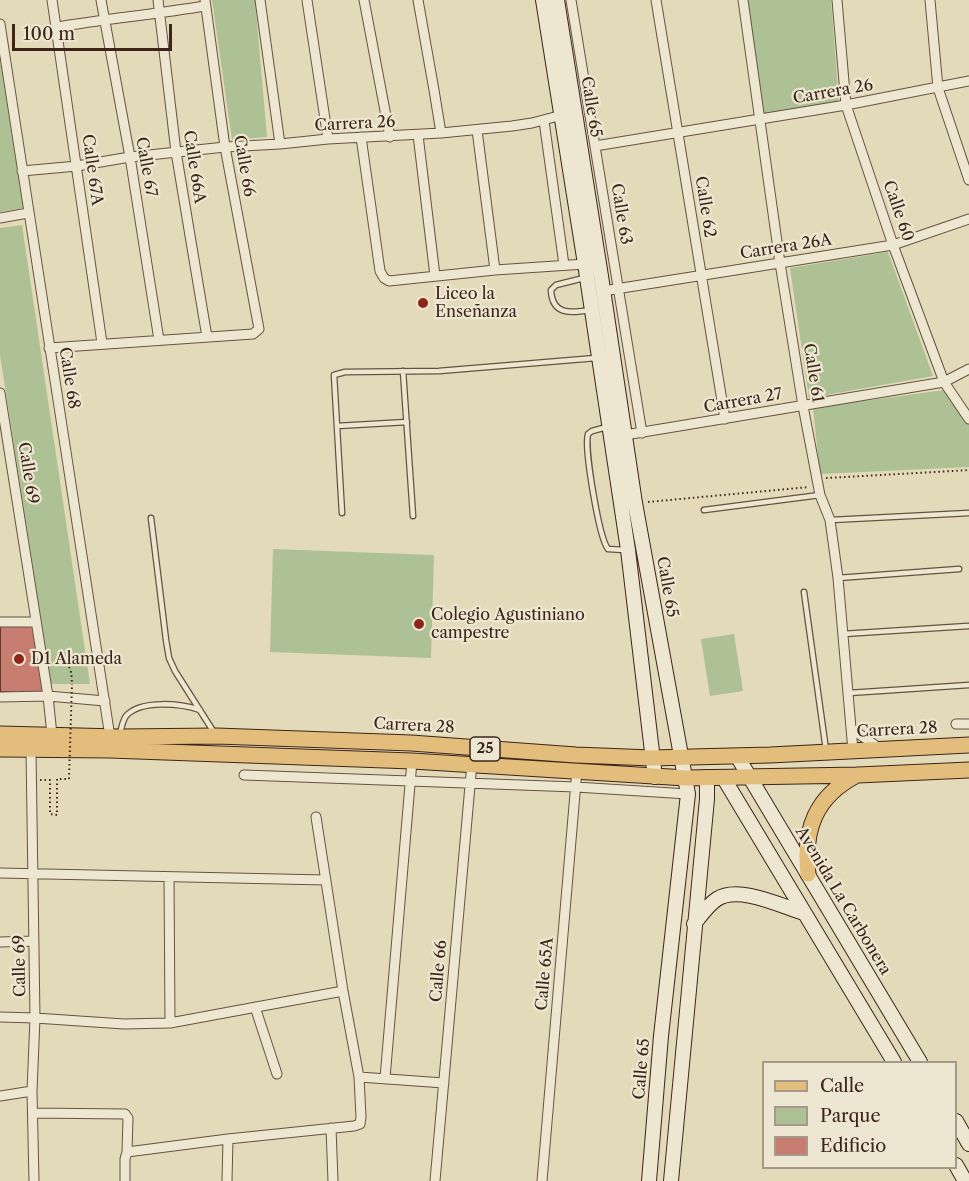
<!DOCTYPE html>
<meta charset="utf-8">
<style>
body{margin:0}
#map{position:relative;width:969px;height:1181px;overflow:hidden;background:#e3dab9;font-family:"Libre Caslon Text",serif}
canvas{display:block}
.legend{position:absolute;left:762px;top:1061px;width:195px;height:108px;box-sizing:border-box;background:#ede7d2;border:2px solid #a79989;margin:0;padding:8px 10px;list-style:none;font-size:18px;color:#3e251b}
.legend li{display:flex;align-items:center;gap:12px;height:30px}
.legend b{width:30px;border:2px solid #a79989}
.scale{position:absolute;left:12px;top:24px;width:160px;height:27px;box-sizing:border-box;border:3px solid #3e251b;border-top:0;padding-left:8px;font-size:18px;line-height:21px;white-space:nowrap;color:#3e251b;-webkit-text-stroke:4px #ede7d2;paint-order:stroke}
</style>
<div id="map">
<canvas width="969" height="1181"></canvas>
<ul class="legend">
<li><b style="height:8px;background:#e2bd7c"></b>Calle</li>
<li><b style="height:16px;background:#adc194"></b>Parque</li>
<li><b style="height:16px;background:#c77e70"></b>Edificio</li>
</ul>
<div class="scale">100 m</div>
</div>
<script>
const ctx = document.querySelector('canvas').getContext('2d');
ctx.lineJoin = 'round';
function paint(path, color) {
  ctx.fillStyle = color;
  ctx.fill(path, 'evenodd');
}
function stroke(path, color, width, dash) {
  ctx.strokeStyle = color;
  ctx.lineWidth = width;
  ctx.lineCap = dash ? 'butt' : 'round';
  ctx.setLineDash(dash || []);
  ctx.stroke(path);
}
function write(font, color, halo, rows, align = 'center') {
  ctx.font = font + ' "Libre Caslon Text",serif';
  ctx.lineWidth = 4.5;
  ctx.setLineDash([]);
  ctx.textBaseline = 'middle';
  ctx.strokeStyle = halo;
  ctx.fillStyle = color;
  for (const [text, x, y, turn = 0] of rows) {
    ctx.save();
    ctx.translate(x, y);
    ctx.rotate((+turn || 0) * Math.PI / 180);
    ctx.textAlign = isNaN(turn) ? turn : align;
    if (halo) ctx.strokeText(text, 0, 0);
    ctx.fillText(text, 0, 0);
    ctx.restore();
  }
}
const green = new Path2D(`
 M212,0H255L267,137L232,140Z
 M746,0H831L839,103L762,115Z
 M0,60L23,208L0,212Z
 M22,225L90,684H51L0,355V228Z
 M888,252L933,376L809,398L790,268Z
 M944,390L969,425V467L820,474L813,408Z
 M273,549L434,555L431,658L270,652Z
 M734,634L743,691L710,696L701,639Z`);
const building = new Path2D(`
 M0,625H33L44,694L0,692Z`);
const path = new Path2D(`
 M826,478L969,470
 M648,502L809,487
 M52,663C71,663 71,666 72,684
 M40,780H50V814L57,815V779H69`);
const lane = new Path2D(`
 M584,278L556,285L551,290C552,316 572,313 591,310
 M403,371L413,516
 M337,426L407,422
 M607,427L592,431L588,434C584,448 599,538 608,549L625,550
 M704,510L820,495
 M342,513L334,375L345,372L439,371L596,358
 M151,518L166,640L169,658L175,671L215,734
 M831,520L969,513
 M838,578L959,569
 M804,592L826,750
 M843,634L968,626
 M849,693L969,685
 M120,734C121,729 123,720 126,716C141,699 182,704 200,710`);
const street = new Path2D(`
 M52,0L102,343
 M101,0L130,157L159,340
 M158,0L176,152L207,337
 M260,0L280,144
 M307,0L328,139
 M364,0L390,137
 M418,0L434,90L441,133
 M571,0L642,433
 M656,0L725,419
 M743,0L780,263L803,406L820,495L830,520L838,578L853,751
 M837,0L846,105L893,245L944,382L969,419
 M930,0L938,88L969,180
 M0,24L110,737
 M57,27C106,19 156,14 205,6
 M544,121L564,265
 M477,130L495,270
 M418,135L435,276
 M361,137L380,271L384,278L389,281L495,270L585,264
 M595,146L846,105L969,81
 M22,171L77,166L130,157L225,147L280,144L328,139L441,133L512,126L532,123L562,115
 M0,218L28,213
 M603,291L893,245L969,219
 M49,348L253,334L259,329L225,147L205,0
 M0,393L48,696L52,735
 M625,435L944,382L969,369
 M0,622H36
 M0,697L48,696L105,701
 M956,724H969
 M852,729L879,748
 M31,750L35,1018L32,1091L34,1181
 M244,775L576,787L688,794
 M0,873L326,880
 M169,877L170,1023
 M0,942L34,941
 M255,1007L277,1074
 M0,1017L35,1018L124,1024L170,1023L343,991
 M359,1077L444,1083
 M385,1078L412,761
 M0,1096L32,1091
 M33,1113L125,1114L128,1118L127,1152L125,1159V1181
 M331,1128L333,1181
 M127,1152L228,1139L354,1126L360,1124L361,1117L359,1077L343,991L316,817
 M227,1181L228,1139
 M435,1181L472,763
 M542,1181L577,770`);
const secondary = new Path2D(`
 M543,0L585,264L628,550L655,777
 M557,0L601,276L635,503L688,794L661,1036L649,1181
 M737,756L920,1062
 M723,777L894,1062
 M694,924C701,915 708,905 717,899C739,885 781,906 804,913
 M956,1121L969,1144
 M956,1165L965,1181
 M671,1181L707,799V777`);
const primary = new Path2D(`
 M0,734L119,737L217,736L411,743L576,755L652,758L770,755L969,745
 M0,749L110,750L412,761L686,778L858,775L969,770
 M808,874C803,829 816,796 857,775`);
const pathBridge = new Path2D(`
 M69,779L72,684`);
const markers = [
 [423,303,6,"#8f2418"],
 [419,624,6,"#8f2418"],
 [19,659,6,"#8f2418"]
];
const shields = [
 [485,749,30]
];
const shieldNames = [
 ["25",485,749]
];
const streetNames = [
 ["Carrera 26",833,92,-10],
 ["Calle 65",591,107,81],
 ["Carrera 26",355,124,-3],
 ["Calle 66",244,166,80],
 ["Calle 67",146,167,80],
 ["Calle 66A",194,167,81],
 ["Calle 67A",92,170,82],
 ["Calle 62",705,207,81],
 ["Calle 60",898,211,71],
 ["Calle 63",621,214,81],
 ["Carrera 26A",786,247,-9],
 ["Calle 61",813,373,81],
 ["Calle 68",69,378,81],
 ["Carrera 27",743,401,-10],
 ["Calle 69",28,473,81],
 ["Calle 65",667,587,80],
 ["Carrera 28",414,726,3],
 ["Carrera 28",897,730,-3],
 ["Avenida La Carbonera",843,901,59],
 ["Calle 69",20,966,-91],
 ["Calle 66",439,971,-85],
 ["Calle 65A",545,974,-85],
 ["Calle 65",642,1069,-85]
];
const poiNames = [
 ["Liceo la",435,294],
 ["Enseñanza",435,312],
 ["Colegio Agustiniano",431,615],
 ["campestre",431,633],
 ["D1 Alameda",31,659]
];
paint(green, '#adc194');
paint(building, '#c77e70');
stroke(building, '#3e251b', 1.5);
stroke(lane, '#675242', 7);
stroke(street, '#675242', 11);
stroke(secondary, '#3e251b', 16);
stroke(primary, '#3e251b', 17);
stroke(path, '#3e251b', 2, [1.5, 3]);
stroke(lane, '#ede7d2', 4.5);
stroke(street, '#ede7d2', 9);
stroke(secondary, '#ede7d2', 14);
stroke(primary, '#e2bd7c', 15);
stroke(pathBridge, '#3e251b', 2, [1.5, 3]);
for (const [x, y, r, color] of markers) {
  const dot = new Path2D();
  dot.arc(x, y, r, 0, 2 * Math.PI);
  ctx.fillStyle = color;
  ctx.fill(dot);
  stroke(dot, '#ede7d2', 2);
}
for (const [x, y, w] of shields) {
  const box = new Path2D();
  box.roundRect(x - w / 2, y - 12, w, 24, 4.5);
  ctx.fillStyle = '#ede7d2';
  ctx.fill(box);
  stroke(box, '#3e251b', 1.5);
}
write('bold 15px', '#3e251b', null, shieldNames);
write('16px', '#3e251b', '#ede7d2', streetNames);
write('16px', '#3e251b', '#ede7d2', poiNames, 'left');
</script>
